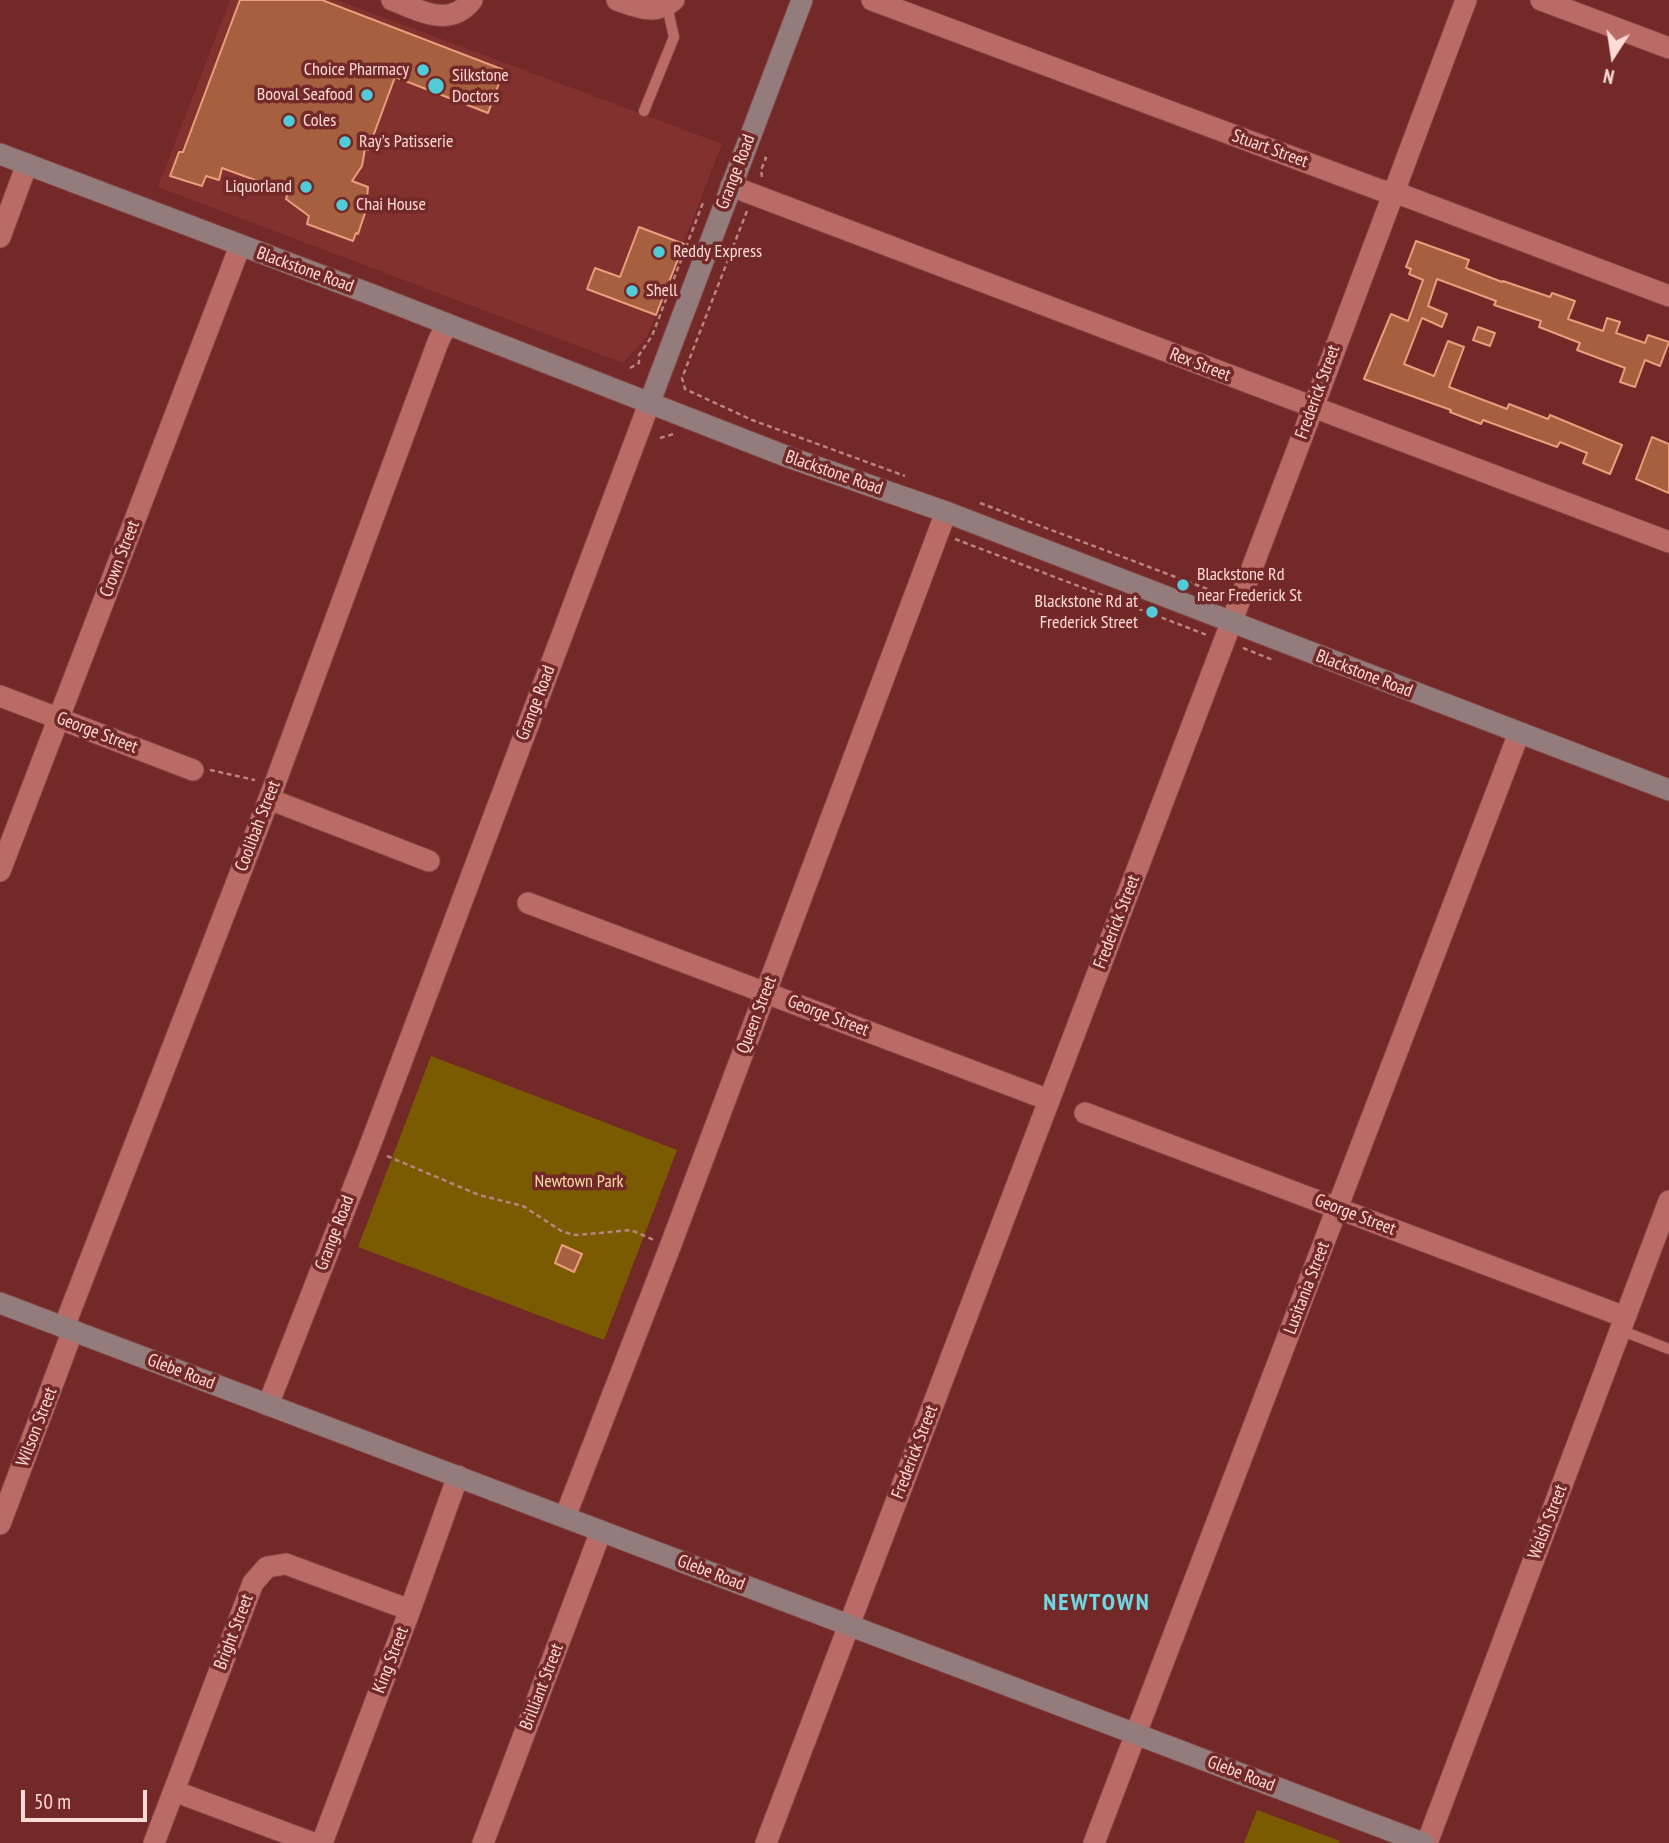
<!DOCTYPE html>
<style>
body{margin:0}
#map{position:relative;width:1669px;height:1843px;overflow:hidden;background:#722927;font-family:"PT Sans Narrow",sans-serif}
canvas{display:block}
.north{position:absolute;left:1578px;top:21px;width:70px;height:70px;-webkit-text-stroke:5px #722927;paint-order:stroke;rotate:192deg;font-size:19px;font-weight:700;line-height:28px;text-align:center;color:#ffdad6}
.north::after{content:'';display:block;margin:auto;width:24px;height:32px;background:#ffdad6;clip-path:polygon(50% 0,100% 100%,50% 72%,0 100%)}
.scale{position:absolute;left:21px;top:1790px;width:126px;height:32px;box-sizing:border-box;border:4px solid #ffdad6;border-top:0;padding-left:9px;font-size:21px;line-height:24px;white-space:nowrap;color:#ffdad6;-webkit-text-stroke:5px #722927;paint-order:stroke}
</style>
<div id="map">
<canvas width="1669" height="1843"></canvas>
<div class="north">N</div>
<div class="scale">50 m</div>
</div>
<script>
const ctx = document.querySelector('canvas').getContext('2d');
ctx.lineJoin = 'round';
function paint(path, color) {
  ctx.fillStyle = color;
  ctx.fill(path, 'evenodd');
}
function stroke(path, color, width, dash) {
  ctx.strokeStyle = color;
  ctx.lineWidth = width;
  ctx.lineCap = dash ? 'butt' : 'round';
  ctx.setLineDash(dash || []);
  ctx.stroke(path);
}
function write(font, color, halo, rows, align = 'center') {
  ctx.font = font + ' "PT Sans Narrow",sans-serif';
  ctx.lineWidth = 7;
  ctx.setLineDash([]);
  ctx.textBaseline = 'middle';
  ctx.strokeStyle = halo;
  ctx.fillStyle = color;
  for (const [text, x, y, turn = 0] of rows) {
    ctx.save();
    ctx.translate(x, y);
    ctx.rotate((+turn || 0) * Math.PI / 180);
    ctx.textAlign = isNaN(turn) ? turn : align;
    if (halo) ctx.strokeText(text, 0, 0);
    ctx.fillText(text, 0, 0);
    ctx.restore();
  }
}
const built = new Path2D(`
 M230,0H337L722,144L647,337L623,363L158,187Z`);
const green = new Path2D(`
 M431,1056L677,1150L604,1340L358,1247ZM562,1246L582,1254L575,1271L555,1263Z
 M1257,1810L1340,1841L1339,1843H1244Z`);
const building = new Path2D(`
 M240,0H322L504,70L488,113L395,77L368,150L365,149L362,166L352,181L368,187L366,210L358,234L356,233L353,241L307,224L309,216L286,199L288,192L222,168L219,180L206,176L202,186L170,176L179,152H183Z
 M639,227L684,244L656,315L587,289L595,268L620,277Z
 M1416,241L1469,260L1466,268L1502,282L1503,281L1550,297L1552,293L1575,301L1568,319L1603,331L1607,318L1620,322L1616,333L1645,343L1648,335L1669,342L1660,366L1645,360L1635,387L1620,382L1625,368L1577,350L1580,343L1539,327L1541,321L1494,305L1496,301L1437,279L1428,306L1447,314L1442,327L1422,318L1404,364L1434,376L1448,341L1464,347L1449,387L1507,409L1509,404L1548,419L1550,415L1622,445L1610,474L1583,463L1587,453L1560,442L1557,447L1483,420L1481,424L1450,412L1451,410L1364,379L1391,314L1408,321L1423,280L1409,274L1411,269L1406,267Z
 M1478,327L1495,333L1490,346L1473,340Z
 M1652,437L1669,444V493L1636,479Z
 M562,1245L582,1254L574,1272L555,1263Z`);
const path = new Path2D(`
 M762,177L761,170L766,158H764
 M747,211L682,378L685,389L752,420L905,476
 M630,368L639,363V355L652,336L704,200
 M660,438L674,434
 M980,503L1223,595
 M955,539L1207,635
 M1243,648L1273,660
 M210,770L255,780
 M387,1156L479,1195L523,1206L563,1232L576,1235L631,1230L654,1240`);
const lane = new Path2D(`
 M644,111L674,37L667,6
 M1620,1330L1669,1349`);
const street = new Path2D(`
 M392,0C419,10 450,29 472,0
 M617,0C637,7 656,16 674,0
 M872,0L1380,190L1405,196L1669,296
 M1541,0L1669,48
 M731,186L1669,542
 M0,237L27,164
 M0,696L193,770
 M269,799L429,861
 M0,871L240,246
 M528,903L1049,1100
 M1085,1113L1625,1317
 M64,1327L274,786L438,342L447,324
 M268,1405L369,1148L649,404
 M565,1517L670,1247L946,512
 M0,1524L73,1330
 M174,1791L313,1843
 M154,1843L253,1583L267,1567L286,1564L410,1610
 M322,1843L410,1610L458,1476
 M483,1843L601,1531
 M766,1843L1313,408L1466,0
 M1094,1843L1519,733
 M1427,1843L1669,1201`);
const secondary = new Path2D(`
 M0,154L378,297L788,457L946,512L1669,790
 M649,404L802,0
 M0,1303L1423,1843`);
const markers = [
 [423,70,7,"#52cbd8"],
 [436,86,9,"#52cbd8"],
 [367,95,7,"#52cbd8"],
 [289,121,7,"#52cbd8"],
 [345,142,7,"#52cbd8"],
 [306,187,7,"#52cbd8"],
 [342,205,7,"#52cbd8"],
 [659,252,7,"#52cbd8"],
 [632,291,7,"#52cbd8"],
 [1183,585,7,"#52cbd8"],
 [1152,612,7,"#52cbd8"]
];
const poiNames = [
 ["Choice Pharmacy",409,70,"right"],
 ["Silkstone",452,76],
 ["Doctors",452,97],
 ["Booval Seafood",353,95,"right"],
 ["Coles",303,121],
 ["Ray's Patisserie",359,142],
 ["Liquorland",292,187,"right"],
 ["Chai House",356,205],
 ["Reddy Express",673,252],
 ["Shell",646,291],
 ["Blackstone Rd",1197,575],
 ["near Frederick St",1197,596],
 ["Blackstone Rd at",1138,602,"right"],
 ["Frederick Street",1138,623,"right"]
];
const streetNames = [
 ["Stuart Street",1270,149,20],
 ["Grange Road",736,172,-69],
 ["Blackstone Road",305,270,20],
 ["Rex Street",1200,365,21],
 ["Frederick Street",1318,392,-70],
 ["Blackstone Road",834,473,19],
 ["Crown Street",120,559,-69],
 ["Blackstone Road",1364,674,21],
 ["Grange Road",536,703,-69],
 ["George Street",97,733,21],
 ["Coolibah Street",258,826,-69],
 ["Frederick Street",1117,922,-69],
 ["Queen Street",757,1015,-69],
 ["George Street",828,1016,21],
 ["George Street",1355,1215,21],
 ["Grange Road",335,1233,-69],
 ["Lusitania Street",1307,1288,-69],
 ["Glebe Road",181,1372,21],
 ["Wilson Street",37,1427,-69],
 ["Frederick Street",915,1452,-69],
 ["Walsh Street",1548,1522,-69],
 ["Glebe Road",711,1573,21],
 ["Bright Street",234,1632,-69],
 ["King Street",391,1660,-69],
 ["Brilliant Street",542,1687,-69],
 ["Glebe Road",1241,1774,21]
];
const parkNames = [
 ["Newtown Park",579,1182]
];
const districtNames = [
 ["NEWTOWN",1097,1603]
];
paint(built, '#82312f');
paint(green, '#7a5b01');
paint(building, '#a6603f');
stroke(building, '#eb9e7c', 2);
stroke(lane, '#834546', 12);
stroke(street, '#834546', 23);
stroke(secondary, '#834546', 23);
stroke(path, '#ba8481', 2.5, [5, 3.5]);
stroke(lane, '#bb6b65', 10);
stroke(street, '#bb6b65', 21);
stroke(secondary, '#937c7b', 21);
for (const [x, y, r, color] of markers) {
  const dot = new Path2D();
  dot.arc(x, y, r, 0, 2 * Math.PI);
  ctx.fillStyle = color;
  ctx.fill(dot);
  stroke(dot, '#722927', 2.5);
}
write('18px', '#ffdad6', '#722927', poiNames, 'left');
write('18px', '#ffdad6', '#722927', streetNames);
write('18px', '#f8dda4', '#722927', parkNames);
ctx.letterSpacing = '2px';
write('bold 24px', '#6ed9e5', '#722927', districtNames);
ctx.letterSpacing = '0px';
</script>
